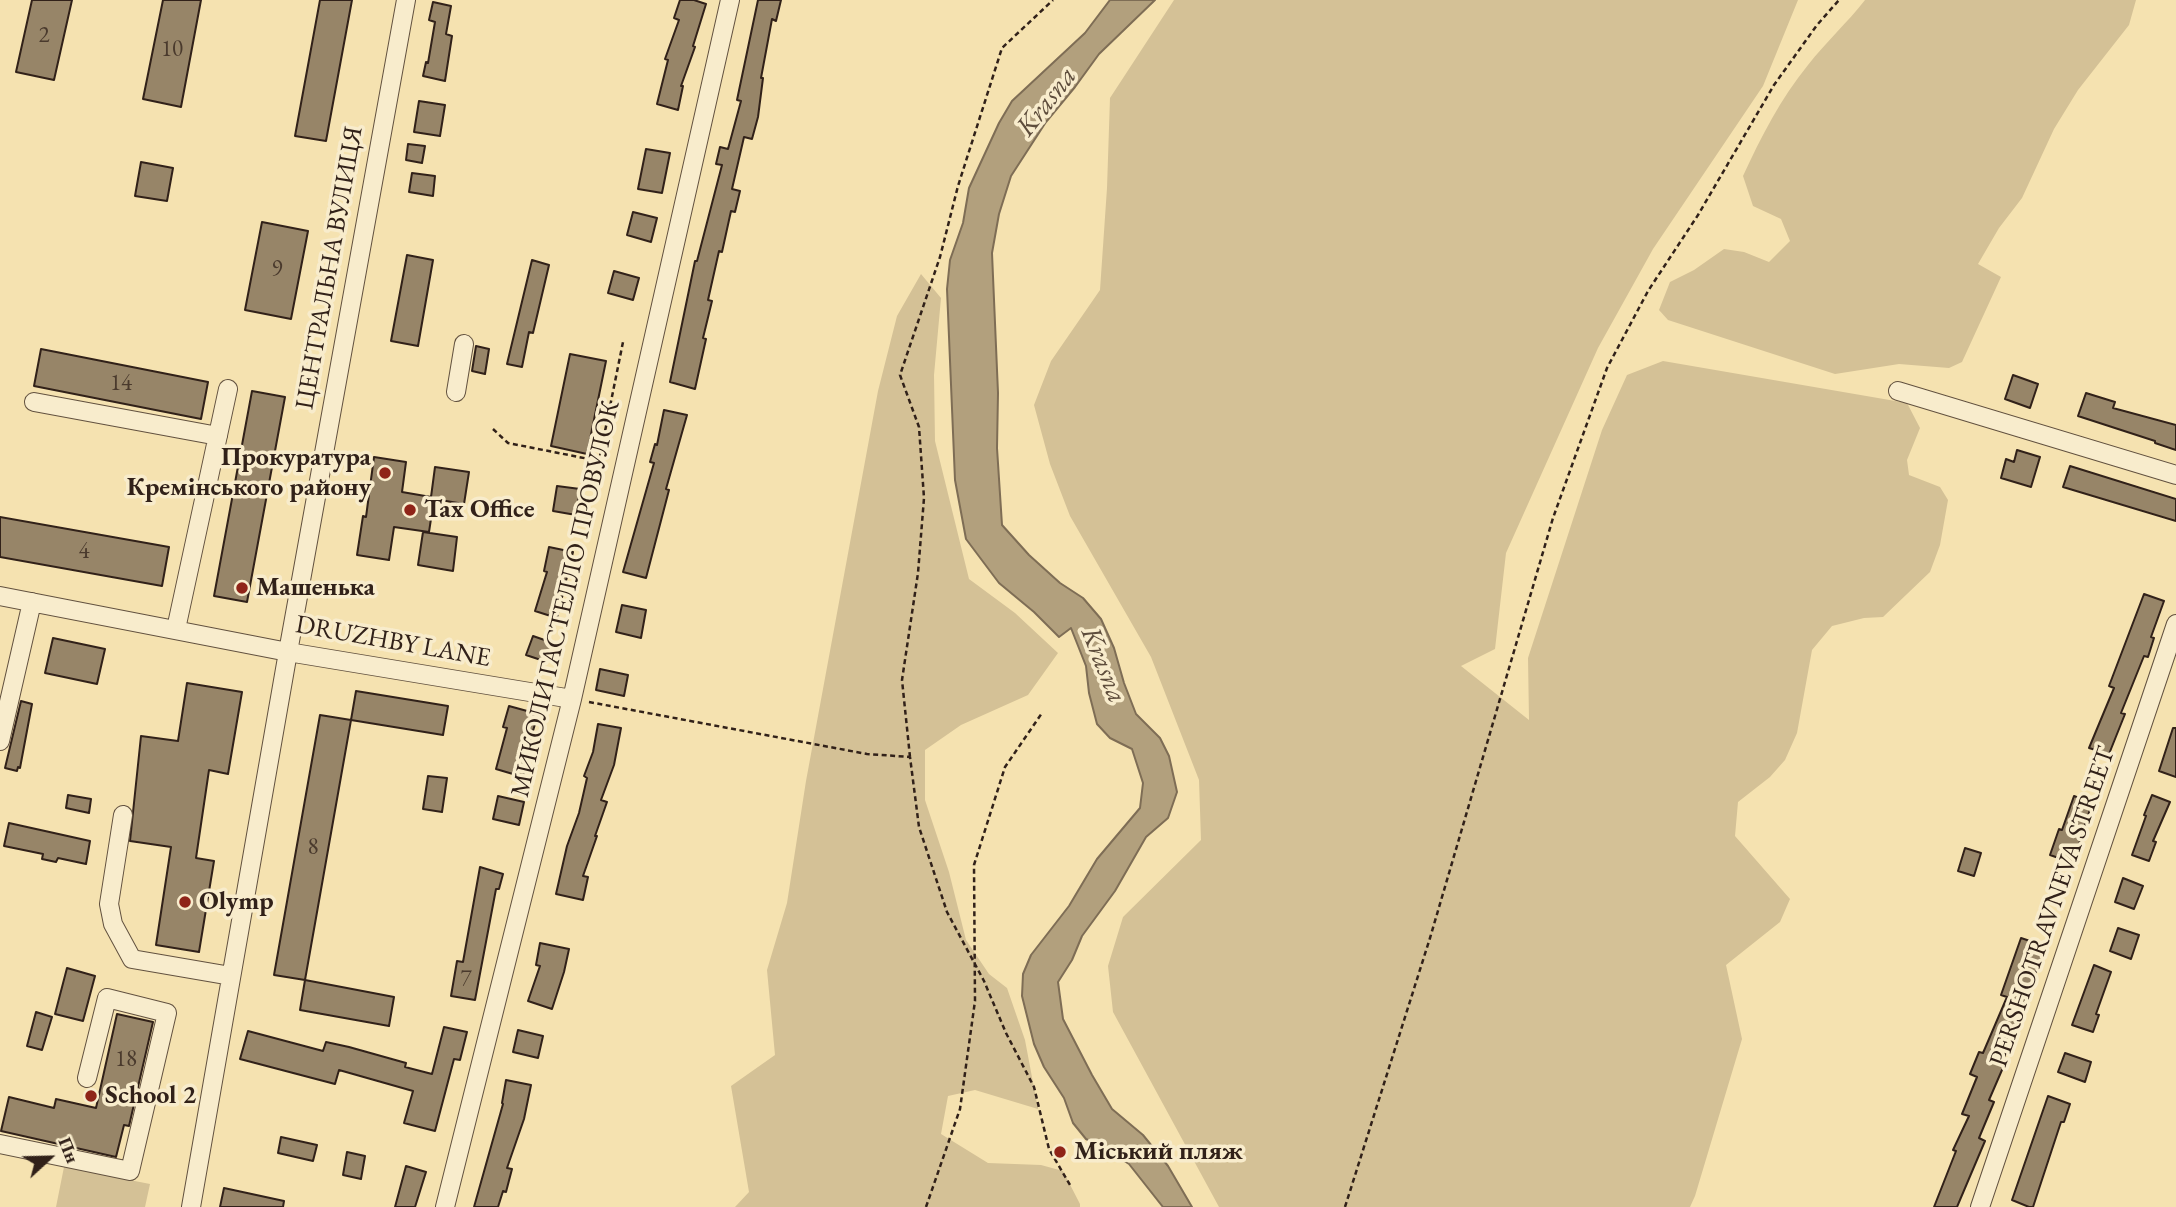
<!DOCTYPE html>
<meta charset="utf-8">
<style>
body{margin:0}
#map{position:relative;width:2176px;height:1207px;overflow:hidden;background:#f5e2b0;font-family:"EB Garamond",serif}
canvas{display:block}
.north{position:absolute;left:14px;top:1123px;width:70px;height:70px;-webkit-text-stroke:5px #f8eccc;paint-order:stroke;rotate:68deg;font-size:19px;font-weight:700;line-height:28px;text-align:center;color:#312119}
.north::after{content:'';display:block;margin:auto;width:24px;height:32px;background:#312119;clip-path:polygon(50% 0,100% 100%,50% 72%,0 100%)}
</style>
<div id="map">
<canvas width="2176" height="1207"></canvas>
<div class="north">Пн</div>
</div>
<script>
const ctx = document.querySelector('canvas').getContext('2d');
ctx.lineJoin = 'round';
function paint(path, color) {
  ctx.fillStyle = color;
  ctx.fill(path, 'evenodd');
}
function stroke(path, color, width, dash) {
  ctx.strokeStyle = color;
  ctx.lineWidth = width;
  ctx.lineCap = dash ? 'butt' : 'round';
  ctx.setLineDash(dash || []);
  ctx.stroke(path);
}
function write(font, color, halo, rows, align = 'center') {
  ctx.font = font + ' "EB Garamond",serif';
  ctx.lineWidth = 7;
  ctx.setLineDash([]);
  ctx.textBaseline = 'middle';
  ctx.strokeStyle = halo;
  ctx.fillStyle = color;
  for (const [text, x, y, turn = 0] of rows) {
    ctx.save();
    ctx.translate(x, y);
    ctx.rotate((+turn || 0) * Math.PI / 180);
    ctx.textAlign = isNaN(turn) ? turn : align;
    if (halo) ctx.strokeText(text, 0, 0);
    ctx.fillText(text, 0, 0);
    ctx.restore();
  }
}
const green = new Path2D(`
 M1174,0H1798L1763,86L1653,249L1598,348L1506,553L1495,649L1461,666L1529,720L1528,658L1602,430L1627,375L1663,361L1907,403L1920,428L1907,460L1909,475L1940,487L1948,500L1940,545L1930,572L1883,617L1864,618L1832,626L1812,650L1797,733L1785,760L1770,777L1738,802L1735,836L1790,899L1780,922L1726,965L1742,1039L1695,1196L1690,1207H1219L1113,1012L1108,966L1123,917L1201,840L1199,780L1151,657L1070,516L1050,464L1034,405L1051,361L1100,290L1107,188L1110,98Z
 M1865,0H2136L2129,25L2078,90L2054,129L2022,198L1999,228L1978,264L2001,277L1962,362L1949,368L1899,364L1835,374L1668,320L1659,310L1670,282L1694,270L1724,249L1744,252L1769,262L1790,241L1781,219L1753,206L1743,176C1761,137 1781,98 1808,65C1826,42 1847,23 1865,0Z
 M921,274L941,298L934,375L935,441L969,579L1015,613L1058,653L1028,695L961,725L925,750V800L949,872L966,940L989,974L1007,988L1025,1040L1038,1109L975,1090L948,1096L941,1134L988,1163L1041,1165L1063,1171L1080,1204V1207H735L749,1192L731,1086L775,1055L767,970L787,903L806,781L878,391L897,316Z
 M64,1167L150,1184L145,1207H56Z`);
const water = new Path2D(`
 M1110,0H1155L1099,54L1075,87L1046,122L1011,176L999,214L992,253L998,393L997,448L1002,525L1029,555L1060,583L1083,598L1101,619L1114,648L1124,683L1136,714L1160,738L1169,756L1177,792L1168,818L1146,837L1115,891L1082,936L1072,960L1058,982L1063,1019L1092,1075L1112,1109L1143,1135L1168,1166L1192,1207H1163L1129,1164L1102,1147L1086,1139L1073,1123L1064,1098L1044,1067L1034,1044L1022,996L1023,974L1031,955L1069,906L1097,859L1140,808L1143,783L1132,749L1110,738L1097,724L1089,693L1086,666L1071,628L1059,637L1034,612L999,583L966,539L955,480L947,289L950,260L963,223L969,188L999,123L1012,101L1085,33Z`);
const building = new Path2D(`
 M32,0H72L54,80L16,72Z
 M163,0H201L181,107L143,99Z
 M320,0H352L326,141L295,136Z
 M680,0H694L706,4L693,46L695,47L681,86H683L678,110L657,104L668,60L665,59L679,20L674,18Z
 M758,0H781L776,21L772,19L761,78H763L758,117L752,139L744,137L732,189L740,191L735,212L731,211L722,252L719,251L708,300L712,301L703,338L706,339L695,389L670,382L695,261H697L722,165L716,164L720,147L728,149L741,101L737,100Z
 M433,2L451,6L446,34L452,36L445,81L423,76L426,62L428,63L435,22L429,20Z
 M419,101L445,105L440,136L414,132Z
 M408,144L425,146L422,163L406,160Z
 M646,149L670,153L662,193L638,189Z
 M141,162L173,168L167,201L135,196Z
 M412,173L435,176L433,196L409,192Z
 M633,212L657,218L651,242L627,235Z
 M262,222L308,231L291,319L245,310Z
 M407,255L433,260L418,346L391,341Z
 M532,260L549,265L533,333L529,332L522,367L507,364Z
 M614,271L639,278L633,300L608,293Z
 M476,346L489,349L485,374L472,371Z
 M41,349L208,382L201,419L34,386Z
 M570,354L606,361L587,454L551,446Z
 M2013,375L2038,384L2030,408L2005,399Z
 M252,391L285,397L247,602L214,596Z
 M2086,393L2115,402L2113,408L2176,425V450L2155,443V441L2078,416Z
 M664,410L687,415L666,489L669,490L646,578L623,572L654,463L650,462L655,444L657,445Z
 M2017,450L2040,457L2031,487L2001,478L2006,459L2014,462Z
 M374,457L406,462L402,492L431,497L435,467L469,472L464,504L434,499L429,532L394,527L389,560L357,555L363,516L366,517Z
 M2070,466L2176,499V521L2063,487Z
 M557,486L580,489L576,515L553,511Z
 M0,517L169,547L162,586L0,557Z
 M423,532L457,537L453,571L418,565Z
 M549,547L573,552L557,618L535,611L547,572L544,571Z
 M2144,594L2164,601L2151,637L2154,638L2148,657L2144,656L2121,713L2125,714L2109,754L2089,748L2114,688L2109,686Z
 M622,605L646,610L641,638L616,632Z
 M533,636L553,643L547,662L526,655Z
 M53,638L105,649L97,684L45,673Z
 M600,669L628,675L624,696L596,690Z
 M187,683L242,692L228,774L209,770L196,858L214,861L199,952L156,945L171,847L130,841L141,736L178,741Z
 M356,691L448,706L443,735L351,720Z
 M21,701L32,704L20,768L18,767L17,771L5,768Z
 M509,706L538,714L527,751L530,752L523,777L496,769L507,728L503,727Z
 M320,715L351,720L305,980L274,975Z
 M598,724L621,728L614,765L601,800L607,802L595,836H597L583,876L588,877L583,900L556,894L567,846L579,813L587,778L584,776L593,752Z
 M2173,728H2176V777L2159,771Z
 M428,776L447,778L442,812L423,809Z
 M68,795L91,799L89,813L66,808Z
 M2152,795L2170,802L2153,841L2156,842L2149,861L2132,855L2146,816L2144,815Z
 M498,796L524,802L519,825L493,819Z
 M2074,796L2092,803L2073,863L2050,855L2059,829L2062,830Z
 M9,823L90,841L86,864L58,858L56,862L42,859L43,854L4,846Z
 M1965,848L1981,853L1974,876L1958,871Z
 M480,867L503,874L499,889H496L475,1000L451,996L457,961L463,962Z
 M2123,878L2143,886L2134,909L2115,902Z
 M2118,928L2139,935L2131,959L2110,951Z
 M2021,938L2045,946L2018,1024L2002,1062L2005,1063L1989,1100L1994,1102L1979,1138L1985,1141L1957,1207H1934L1956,1151L1953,1150L1969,1116L1962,1114L1977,1077L1970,1074L1979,1052L1983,1053L2007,997L2001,995Z
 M540,943L569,949L564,972L552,1009L528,1001L540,966L536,965Z
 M2094,965L2111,972L2096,1014L2099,1015L2093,1032L2072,1025Z
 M67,968L95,976L83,1021L55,1014Z
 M305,980L394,997L389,1026L300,1010Z
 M36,1012L52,1017L42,1050L27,1046Z
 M117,1014L153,1022L129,1126L124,1125L116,1157L1,1131L9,1097L54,1108L56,1099L96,1108Z
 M444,1027L467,1032L460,1060L454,1059L435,1131L404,1123L413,1091L339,1070L335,1084L240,1059L248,1031L323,1051L326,1042L349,1047L406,1063L405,1067L432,1074Z
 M518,1030L543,1036L538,1058L513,1052Z
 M2065,1053L2091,1062L2085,1082L2058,1072Z
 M506,1080L531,1085L524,1119L507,1168L512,1169L506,1192L503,1191L498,1207H474L503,1104L502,1103Z
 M2048,1096L2070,1104L2064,1122H2061L2033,1207H2029L2012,1200Z
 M281,1137L317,1145L313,1161L278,1153Z
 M347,1152L365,1156L361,1179L343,1175Z
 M406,1166L426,1172L415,1207H395Z
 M224,1188L284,1201L283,1207H220Z`);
const path = new Path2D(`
 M493,429L508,443L599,461L623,342
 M589,702L867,754L910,757L919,827L947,912L984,981L1006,1033L1034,1087L1049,1149L1070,1185
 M910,757L902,680L918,573L924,498L919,427L900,375L940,257L958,186L1002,48L1053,0
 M926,1207L960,1109L975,1001L974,865L1005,767L1042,713
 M1345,1207L1430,938L1553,518L1607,368L1648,291L1698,215L1774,85L1817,25L1839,0`);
const minor = new Path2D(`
 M1898,391L2176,475
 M456,392L464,344
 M34,402L218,436
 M0,596L288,652L572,699
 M176,629L228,389
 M0,741L32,602
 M123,815L109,904L113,924L132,959L231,976
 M0,1144L130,1171L167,1013L107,998L87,1078
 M191,1207L288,652L406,0
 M445,1207L572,699L730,0
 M1980,1207L2176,624`);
const markers = [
 [385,473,7,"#8f2418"],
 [410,510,7,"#8f2418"],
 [242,588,7,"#8f2418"],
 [185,902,7,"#8f2418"],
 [91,1096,7,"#8f2418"],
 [1060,1152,7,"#8f2418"]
];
const numberNames = [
 ["2",44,36],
 ["10",172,50],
 ["9",277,270],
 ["14",121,384],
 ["4",84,552],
 ["8",313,848],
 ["7",466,980],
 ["18",126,1060]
];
const streetNames = [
 ["ЦЕНТРАЛЬНА ВУЛИЦЯ",330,268,-80],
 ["МИКОЛИ ГАСТЕЛЛО ПРОВУЛОК",566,599,-77],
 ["DRUZHBY LANE",393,642,10],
 ["PERSHOTRAVNEVA STREET",2053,907,-71]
];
const poiNames = [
 ["Прокуратура",371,458,"right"],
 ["Кремінського району",371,488,"right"],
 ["Tax Office",424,510],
 ["Машенька",256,588],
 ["Olymp",199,902],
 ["School 2",105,1096],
 ["Міський пляж",1074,1152]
];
const waterNames = [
 ["Krasna",1047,102,-52],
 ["Krasna",1103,665,68]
];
paint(green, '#d4c196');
paint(water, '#b2a07d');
stroke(water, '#7e6d55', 2);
paint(building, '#978568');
stroke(building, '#312119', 2);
stroke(minor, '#62513f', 20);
stroke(path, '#312119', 2.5, [5, 3.5]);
stroke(minor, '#f8eccc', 18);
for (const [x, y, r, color] of markers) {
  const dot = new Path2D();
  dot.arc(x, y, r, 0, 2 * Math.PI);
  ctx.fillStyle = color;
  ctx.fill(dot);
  stroke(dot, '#f8eccc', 2.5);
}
write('23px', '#4a3a2d', null, numberNames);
write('26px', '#312119', '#f8eccc', streetNames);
write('bold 26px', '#312119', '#f8eccc', poiNames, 'left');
write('italic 28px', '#5e4d3c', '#f8eccc', waterNames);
</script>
